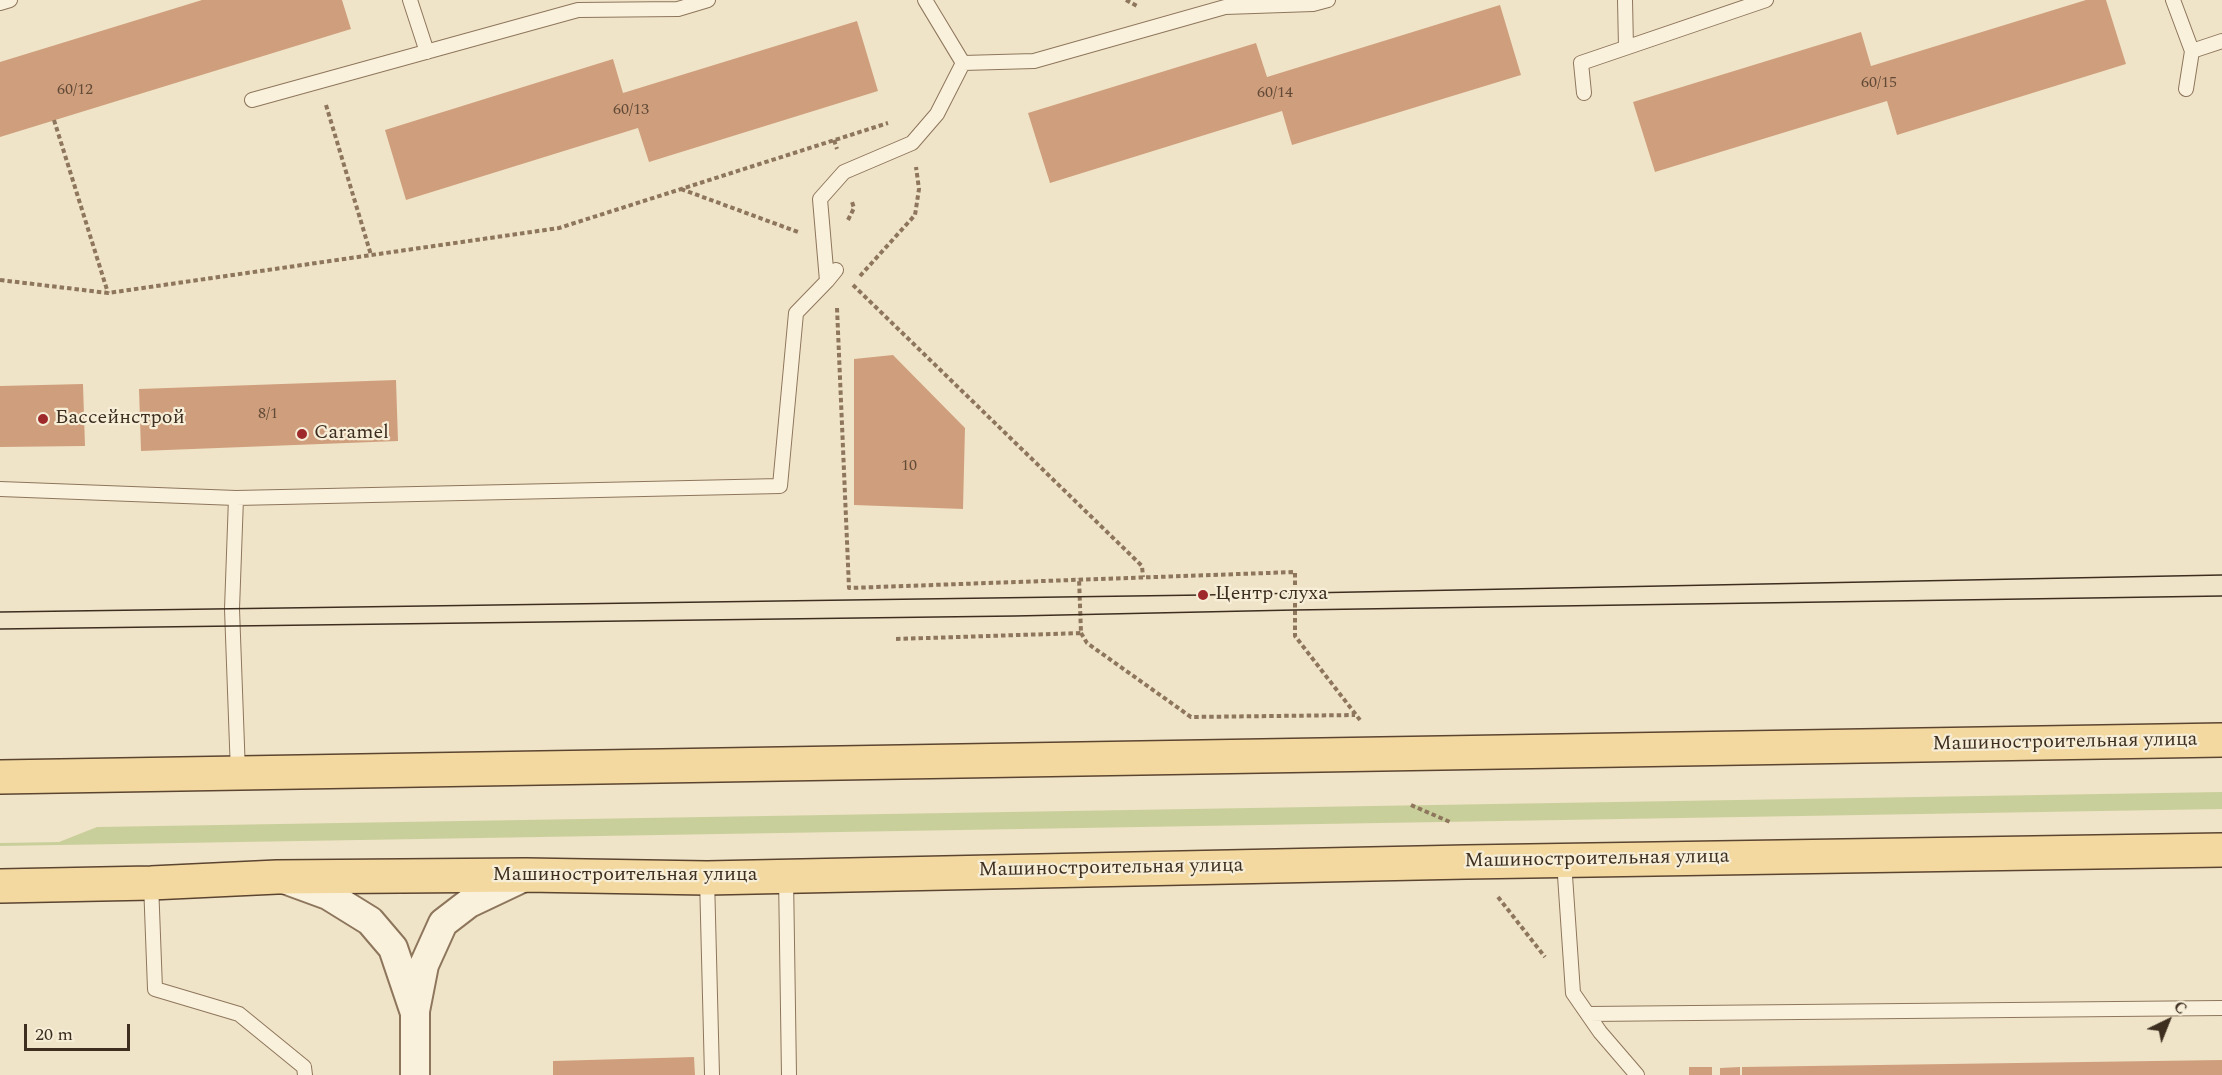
<!DOCTYPE html>
<meta charset="utf-8">
<style>
body{margin:0}
#map{position:relative;width:2222px;height:1075px;overflow:hidden;background:#f0e4c8;font-family:Spectral,serif}
canvas{display:block}
.north{position:absolute;left:2138px;top:991px;width:60px;height:60px;-webkit-text-stroke:4px #f7eed8;paint-order:stroke;rotate:43deg;font-size:16px;font-weight:700;line-height:24px;text-align:center;color:#3d2e20}
.north::after{content:'';display:block;margin:auto;width:21px;height:27px;background:#3d2e20;clip-path:polygon(50% 0,100% 100%,50% 72%,0 100%)}
.scale{position:absolute;left:24px;top:1024px;width:106px;height:27px;box-sizing:border-box;border:3px solid #3d2e20;border-top:0;padding-left:8px;font-size:18px;line-height:21px;white-space:nowrap;color:#3d2e20;-webkit-text-stroke:4px #f7eed8;paint-order:stroke}
</style>
<div id="map">
<canvas width="2222" height="1075"></canvas>
<div class="north">С</div>
<div class="scale">20 m</div>
</div>
<script>
const ctx = document.querySelector('canvas').getContext('2d');
ctx.lineJoin = 'round';
function paint(path, color) {
  ctx.fillStyle = color;
  ctx.fill(path, 'evenodd');
}
function stroke(path, color, width, dash) {
  ctx.strokeStyle = color;
  ctx.lineWidth = width;
  ctx.lineCap = dash ? 'butt' : 'round';
  ctx.setLineDash(dash || []);
  ctx.stroke(path);
}
function write(font, color, halo, rows, align = 'center') {
  ctx.font = font + ' Spectral,serif';
  ctx.lineWidth = 4.5;
  ctx.setLineDash([]);
  ctx.textBaseline = 'middle';
  ctx.strokeStyle = halo;
  ctx.fillStyle = color;
  for (const [text, x, y, turn = 0] of rows) {
    ctx.save();
    ctx.translate(x, y);
    ctx.rotate((+turn || 0) * Math.PI / 180);
    ctx.textAlign = isNaN(turn) ? turn : align;
    if (halo) ctx.strokeText(text, 0, 0);
    ctx.fillText(text, 0, 0);
    ctx.restore();
  }
}
const green = new Path2D(`
 M2222,792V809L0,846V843L59,842L97,827Z`);
const building = new Path2D(`
 M202,0H342L351,29L0,137V62Z
 M2086,0H2106L2126,64L1897,135L1887,101L1655,172L1633,102L1861,32L1871,66Z
 M1500,5L1521,75L1292,145L1282,111L1050,183L1028,113L1256,43L1267,77Z
 M857,21L878,91L649,162L638,128L406,200L385,130L613,59L623,93Z
 M893,355L965,428L963,509L854,505V359Z
 M396,380L398,441L141,451L139,389Z
 M83,384L85,446L0,447V386Z
 M694,1057L695,1075H553V1061Z
 M2222,1060V1075H1742V1067Z
 M1689,1067H1712V1075H1689Z
 M1740,1067V1075H1720V1068Z`);
const path = new Path2D(`
 M1126,0L1137,6
 M326,105L371,255
 M54,120L108,293
 M834,140L837,149
 M681,189L798,232
 M848,220L854,208L852,202
 M860,276L915,215L919,189L916,167
 M0,280L108,293L559,228L888,123
 M853,285L1142,566L1143,577
 M837,308L849,588L1295,572V636L1360,720
 M1081,633L1087,643L1191,717L1355,715
 M896,639L1081,633L1079,578
 M1411,805L1450,822
 M1498,897L1545,957`);
const service = new Path2D(`
 M410,0L427,52
 M925,0L963,63
 M1625,0L1626,47
 M2173,0L2192,51L2186,89
 M0,3L10,0
 M2192,51L2222,41
 M963,63L1034,61L1225,7L1313,4L1328,0
 M1584,93L1581,63L1766,0
 M252,100L578,10L678,9L708,0
 M827,281L820,199L844,172L912,143L937,114L963,63
 M0,489L236,498L232,609L238,773
 M236,498L780,486L796,313L827,281L836,270
 M1564,861L1573,993L1600,1032L1637,1075
 M786,876L789,1075
 M707,878L712,1075
 M151,883L155,989L239,1014L304,1067L305,1075
 M1588,1014L2222,1008`);
const minor = new Path2D(`
 M287,880L328,895L370,921L393,948L414,1010
 M415,1075V1011L424,965L443,923L469,903L526,876`);
const primary = new Path2D(`
 M0,777L2222,740
 M0,886L151,883L277,877L526,875L707,878L1466,862L2222,850`);
const tram = new Path2D(`
 M0,612L1203,595L2222,575
 M0,629L1015,616L1294,610L2222,596`);
const markers = [
 [43,419,6,"#9e2a2b"],
 [302,434,6,"#9e2a2b"],
 [1203,595,6,"#9e2a2b"]
];
const numberNames = [
 ["60/15",1879,84],
 ["60/12",75,91],
 ["60/14",1275,94],
 ["60/13",631,111],
 ["8/1",268,415],
 ["10",909,467]
];
const poiNames = [
 ["Бассейнстрой",55,419],
 ["Caramel",314,434],
 ["Центр слуха",1215,595]
];
const streetNames = [
 ["Машиностроительная улица",2065,743,-1],
 ["Машиностроительная улица",1597,860,-1],
 ["Машиностроительная улица",1111,869,-1],
 ["Машиностроительная улица",625,876]
];
paint(green, '#c9cf9b');
paint(building, '#cf9f7d');
stroke(service, '#8d765c', 16);
stroke(minor, '#8d765c', 32);
stroke(primary, '#5b4430', 36);
stroke(path, '#8d765c', 4, [4.5, 3]);
stroke(service, '#faf1dc', 14);
stroke(minor, '#faf1dc', 28);
stroke(primary, '#f3d9a0', 33);
stroke(tram, '#3d2e20', 1.5);
for (const [x, y, r, color] of markers) {
  const dot = new Path2D();
  dot.arc(x, y, r, 0, 2 * Math.PI);
  ctx.fillStyle = color;
  ctx.fill(dot);
  stroke(dot, '#f7eed8', 2);
}
write('16px', '#624a37', null, numberNames);
write('20px', '#3d2e20', '#f7eed8', poiNames, 'left');
write('20px', '#3d2e20', '#f7eed8', streetNames);
</script>
